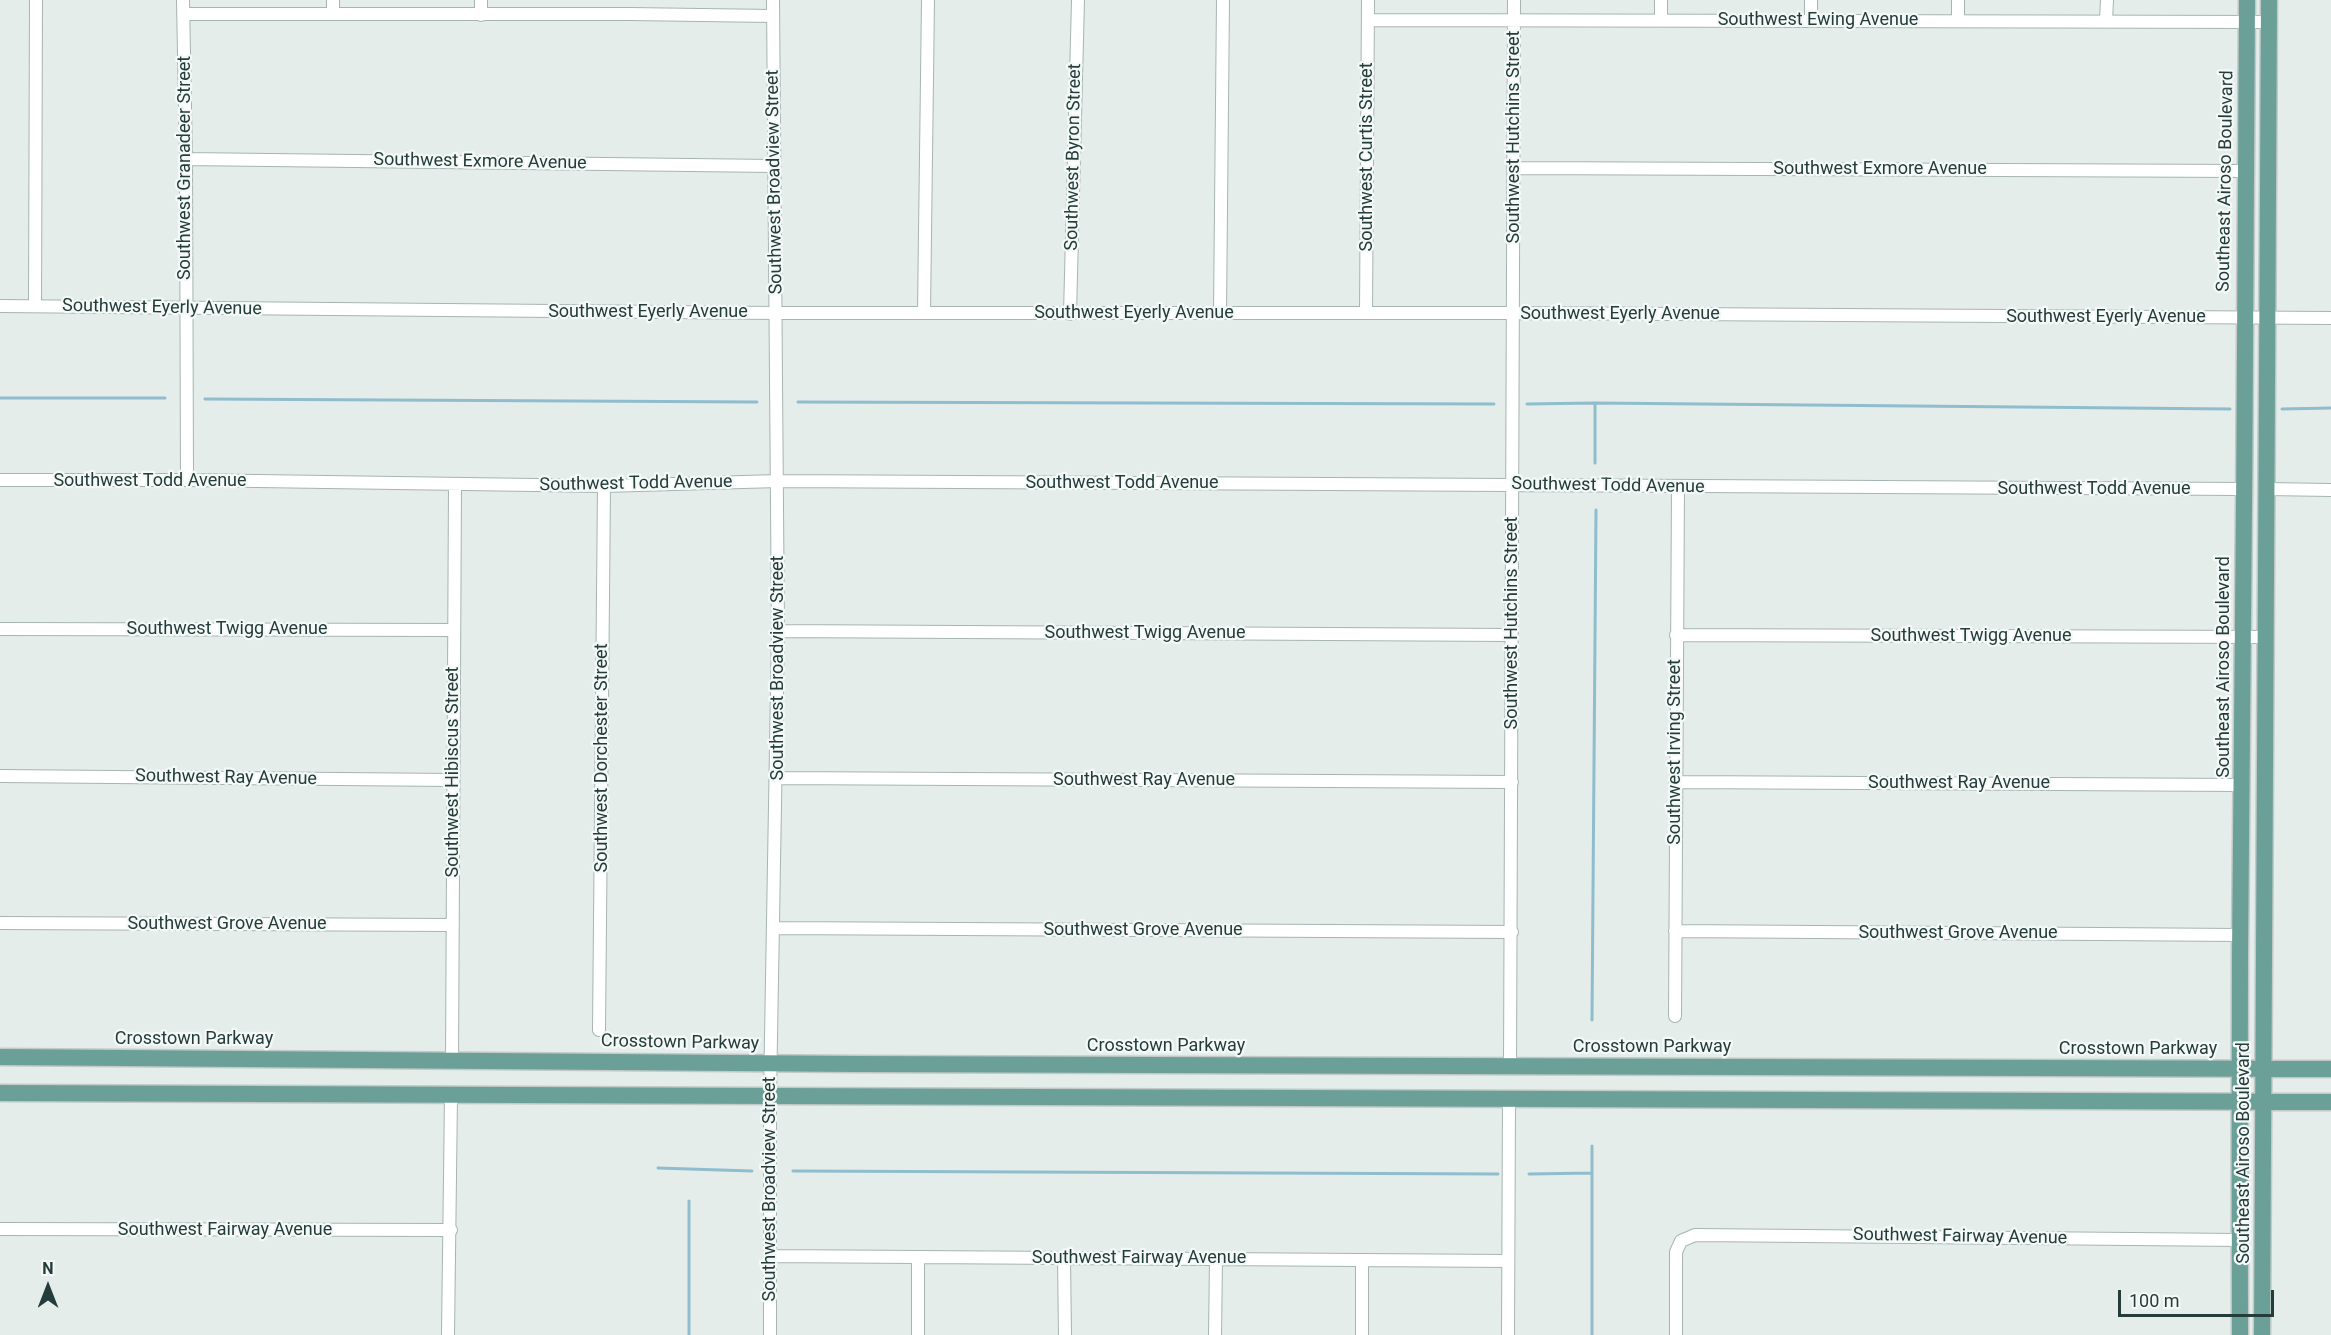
<!DOCTYPE html>
<style>
body{margin:0}
#map{position:relative;width:2331px;height:1335px;overflow:hidden;background:#e4edea;font-family:Roboto,sans-serif}
canvas{display:block}
.north{position:absolute;left:18px;top:1257px;width:60px;height:60px;-webkit-text-stroke:4px #f4f9f7;paint-order:stroke;rotate:0deg;font-size:16px;font-weight:700;line-height:24px;text-align:center;color:#243d3a}
.north::after{content:'';display:block;margin:auto;width:21px;height:27px;background:#243d3a;clip-path:polygon(50% 0,100% 100%,50% 72%,0 100%)}
.scale{position:absolute;left:2118px;top:1290px;width:156px;height:27px;box-sizing:border-box;border:3px solid #243d3a;border-top:0;padding-left:8px;font-size:18px;line-height:21px;white-space:nowrap;color:#243d3a;-webkit-text-stroke:4px #f4f9f7;paint-order:stroke}
</style>
<div id="map">
<canvas width="2331" height="1335"></canvas>
<div class="north">N</div>
<div class="scale">100 m</div>
</div>
<script>
const ctx = document.querySelector('canvas').getContext('2d');
ctx.lineJoin = 'round';
function stroke(path, color, width, dash) {
  ctx.strokeStyle = color;
  ctx.lineWidth = width;
  ctx.lineCap = dash ? 'butt' : 'round';
  ctx.setLineDash(dash || []);
  ctx.stroke(path);
}
function write(font, color, halo, rows, align = 'center') {
  ctx.font = font + ' Roboto,sans-serif';
  ctx.lineWidth = 4.5;
  ctx.setLineDash([]);
  ctx.textBaseline = 'middle';
  ctx.strokeStyle = halo;
  ctx.fillStyle = color;
  for (const [text, x, y, turn = 0] of rows) {
    ctx.save();
    ctx.translate(x, y);
    ctx.rotate((+turn || 0) * Math.PI / 180);
    ctx.textAlign = isNaN(turn) ? turn : align;
    if (halo) ctx.strokeText(text, 0, 0);
    ctx.fillText(text, 0, 0);
    ctx.restore();
  }
}
const stream = new Path2D(`
 M0,398H165
 M205,399L757,402
 M798,402L1494,404
 M1595,403V463
 M1527,404L1595,403L2230,409
 M2282,409L2331,408
 M1592,1020L1596,510
 M1592,1146V1335
 M658,1168L752,1171
 M793,1171L1498,1174
 M1529,1174L1592,1173
 M689,1335V1201`);
const minor = new Path2D(`
 M183,0L186,159L187,480
 M333,0V14
 M1811,0V20
 M183,14H630L772,16
 M481,15V0
 M1661,19V0
 M1368,20L2269,22
 M1958,21V0
 M2106,21L2107,0
 M186,159L774,166
 M1513,168L2246,171
 M0,306L777,313H1514L2331,318
 M35,306L36,0
 M924,312L928,0
 M1220,313L1223,0
 M1366,313L1368,0
 M1070,314L1078,0
 M0,480H187L604,486L778,481L2245,489
 M2266,489L2331,490
 M0,629L454,630
 M778,631L1511,635
 M1676,635L2266,637
 M0,776L452,780
 M777,778L1512,782
 M1675,782L2243,785
 M0,923L453,925
 M774,928L1512,932
 M1675,931L2240,935
 M1675,1016L1678,487
 M599,1030L604,486
 M452,1060L455,485
 M1510,1066L1514,0
 M0,1229L451,1230
 M771,1256L1508,1261
 M1064,1258L1065,1335
 M1362,1260V1335
 M448,1335L451,1096
 M770,1335V1095L778,631L773,0
 M918,1335V1257
 M1215,1335L1216,1259
 M1508,1335L1509,1099
 M1676,1335V1252L1681,1241L1695,1235L2240,1240`);
const major = new Path2D(`
 M0,1057L856,1064L2331,1069
 M0,1093L2331,1102
 M2240,1335C2240,1208 2239,1080 2240,953C2243,635 2246,318 2247,0
 M2262,1335L2269,0`);
const streetNames = [
 ["Southwest Ewing Avenue",1818,20],
 ["Southwest Hutchins Street",1514,137,-90],
 ["Southwest Byron Street",1074,157,-89],
 ["Southwest Curtis Street",1367,157,-90],
 ["Southwest Exmore Avenue",480,162,1],
 ["Southwest Granadeer Street",185,168,-90],
 ["Southwest Exmore Avenue",1880,169],
 ["Southeast Airoso Boulevard",2226,181,-89],
 ["Southwest Broadview Street",775,182,-91],
 ["Southwest Eyerly Avenue",162,308,1],
 ["Southwest Eyerly Avenue",648,312],
 ["Southwest Eyerly Avenue",1134,313],
 ["Southwest Eyerly Avenue",1620,314],
 ["Southwest Eyerly Avenue",2106,317],
 ["Southwest Todd Avenue",150,481],
 ["Southwest Todd Avenue",1122,483],
 ["Southwest Todd Avenue",636,484,-1],
 ["Southwest Todd Avenue",1608,486,1],
 ["Southwest Todd Avenue",2094,489],
 ["Southwest Hutchins Street",1512,623,-90],
 ["Southwest Twigg Avenue",227,629],
 ["Southwest Twigg Avenue",1145,633],
 ["Southwest Twigg Avenue",1971,636],
 ["Southeast Airoso Boulevard",2224,667,-90],
 ["Southwest Broadview Street",778,668,-90],
 ["Southwest Irving Street",1675,752,-90],
 ["Southwest Dorchester Street",602,758,-90],
 ["Southwest Hibiscus Street",453,772,-90],
 ["Southwest Ray Avenue",226,778,1],
 ["Southwest Ray Avenue",1144,780],
 ["Southwest Ray Avenue",1959,783],
 ["Southwest Grove Avenue",227,924],
 ["Southwest Grove Avenue",1143,930],
 ["Southwest Grove Avenue",1958,933],
 ["Crosstown Parkway",194,1039],
 ["Crosstown Parkway",680,1043,1],
 ["Crosstown Parkway",1166,1046],
 ["Crosstown Parkway",1652,1047],
 ["Crosstown Parkway",2138,1049],
 ["Southeast Airoso Boulevard",2244,1153,-90],
 ["Southwest Broadview Street",770,1189,-90],
 ["Southwest Fairway Avenue",225,1230],
 ["Southwest Fairway Avenue",1960,1237,1],
 ["Southwest Fairway Avenue",1139,1258]
];
stroke(stream, '#8fbdce', 3);
stroke(minor, '#a7b5b2', 14);
stroke(major, '#c2c9c8', 19);
stroke(minor, '#fff', 12);
stroke(major, '#6ba098', 16);
write('18px', '#243d3a', '#f4f9f7', streetNames);
</script>
